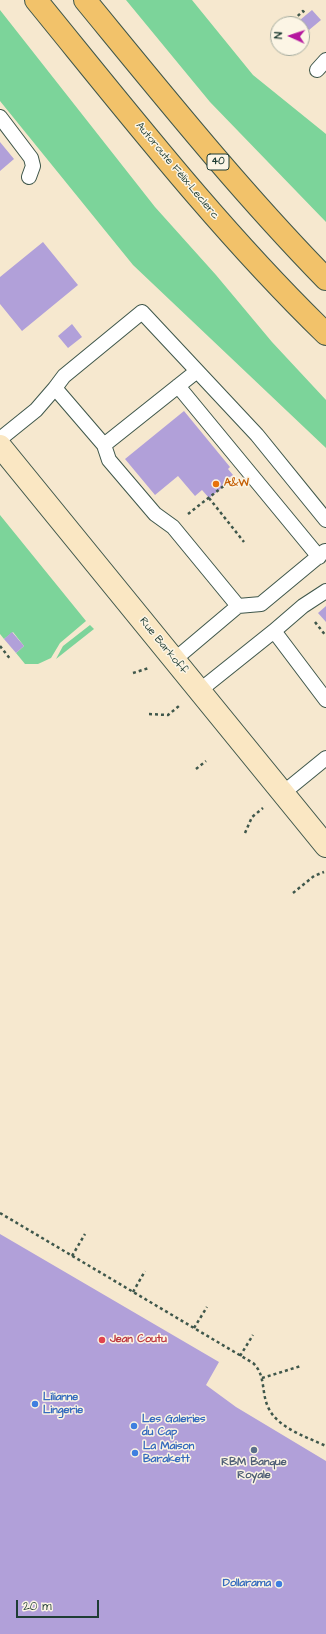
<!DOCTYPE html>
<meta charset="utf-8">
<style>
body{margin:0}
#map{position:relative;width:326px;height:1634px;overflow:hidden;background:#f6e8cf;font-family:"Architects Daughter",sans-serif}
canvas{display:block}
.north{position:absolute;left:270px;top:16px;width:40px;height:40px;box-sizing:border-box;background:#fcf5e5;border:1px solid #a4ab9e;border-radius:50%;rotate:273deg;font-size:11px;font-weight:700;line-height:16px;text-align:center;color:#1f3d34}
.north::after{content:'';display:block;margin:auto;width:14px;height:18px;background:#b5179e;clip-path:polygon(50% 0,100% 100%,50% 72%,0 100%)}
.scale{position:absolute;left:16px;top:1600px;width:83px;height:18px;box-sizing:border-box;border:2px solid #1f3d34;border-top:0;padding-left:5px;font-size:12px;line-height:14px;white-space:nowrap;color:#1f3d34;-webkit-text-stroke:3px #fcf5e5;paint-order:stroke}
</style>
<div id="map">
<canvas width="326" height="1634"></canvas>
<div class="north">N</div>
<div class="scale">20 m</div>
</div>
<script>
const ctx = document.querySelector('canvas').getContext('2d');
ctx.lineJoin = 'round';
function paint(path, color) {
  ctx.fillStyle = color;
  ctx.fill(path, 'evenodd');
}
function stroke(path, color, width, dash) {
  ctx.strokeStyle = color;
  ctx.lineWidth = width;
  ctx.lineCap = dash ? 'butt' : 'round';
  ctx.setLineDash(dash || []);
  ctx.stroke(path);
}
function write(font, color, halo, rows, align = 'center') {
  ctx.font = font + ' "Architects Daughter",sans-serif';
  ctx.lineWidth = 3;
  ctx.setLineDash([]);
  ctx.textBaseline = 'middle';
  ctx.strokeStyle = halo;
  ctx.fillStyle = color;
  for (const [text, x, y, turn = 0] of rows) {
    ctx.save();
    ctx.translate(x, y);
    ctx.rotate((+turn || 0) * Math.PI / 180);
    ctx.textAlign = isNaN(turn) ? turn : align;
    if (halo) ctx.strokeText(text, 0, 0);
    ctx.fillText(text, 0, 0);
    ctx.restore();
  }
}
const green = new Path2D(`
 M126,0H192L253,75L326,134V222L210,102Z
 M0,10L155,207L216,275L272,342L326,400V448L133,265L0,101Z
 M0,515L86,621L60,643L51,658L38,664H25L16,653L24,646L13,632L4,639L0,634Z
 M90,625L94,629L56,659L63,646Z`);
const building = new Path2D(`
 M312,10L321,20L309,30L300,20Z
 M0,142L14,159L0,171Z
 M43,242L78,285L22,331L0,304V277Z
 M72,324L82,337L68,348L58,336Z
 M184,411L230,467L228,469L233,475L227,479L229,482L209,498L202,490L195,496L178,476L155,495L125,459Z
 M326,606V622L318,613Z
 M12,632L24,646L16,653L4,639Z
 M0,1234L219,1362L206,1385L236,1407L326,1461V1634H0Z`);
const path = new Path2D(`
 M289,24L303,11L306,15
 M209,498L244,542
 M188,514L230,481
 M315,622L326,636
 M0,646L11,660
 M133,673L149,668
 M149,714L168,715L179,706
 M196,769L206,761
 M245,833L252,817L263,808
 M293,893L314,876L324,872
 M0,1213L253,1363C266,1375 261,1392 268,1407C277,1428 307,1437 326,1446
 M72,1256L85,1234
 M133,1292L145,1271
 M194,1328L207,1307
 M240,1356L253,1335
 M262,1378L301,1366`);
const lane = new Path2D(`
 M317,70L326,60
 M0,117L31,158L33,166L29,177
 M178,386L319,557
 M0,439L36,410L55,388
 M104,445L197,371
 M238,606L173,527L155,514L109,460L104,445L55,388L64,376L142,312L257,435L326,520
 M274,631L303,606L326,591
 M174,660L238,606L261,604L325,551
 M199,691L274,631L326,700
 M283,793L326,758`);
const secondary = new Path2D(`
 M0,446L326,846`);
const highway = new Path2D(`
 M36,0C129,114 220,231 326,334
 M85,0C163,95 240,191 326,279`);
const markers = [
 [216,484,4,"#e8710a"],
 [102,1340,4,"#e0444e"],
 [35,1404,4,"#3f7fe0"],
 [134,1426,4,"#3f7fe0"],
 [254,1450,4,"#5c6f8a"],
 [135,1453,4,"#3f7fe0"],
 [279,1584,4,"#3f7fe0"]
];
const shields = [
 [218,162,22]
];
const shieldNames = [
 ["40",218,162]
];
const streetNames = [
 ["Autoroute Félix-Leclerc",177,171,50],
 ["Rue Barkoff",163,646,51]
];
const foodNames = [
 ["A&W",224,484]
];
const healthNames = [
 ["Jean Coutu",110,1340]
];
const shopNames = [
 ["Lilianne",43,1398],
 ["Lingerie",43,1411],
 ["Les Galeries",142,1420],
 ["du Cap",142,1433],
 ["La Maison",143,1447],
 ["Barakett",143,1460],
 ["Dollarama",271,1584,"right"]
];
const serviceNames = [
 ["RBM Banque",254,1463],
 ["Royale",254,1476]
];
paint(green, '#7cd49a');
paint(building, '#b1a0d9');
stroke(lane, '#3f574b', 16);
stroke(secondary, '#3f574b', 24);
stroke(highway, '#3f574b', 24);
stroke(path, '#3f574b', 2.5, [3, 3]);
stroke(lane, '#fff', 14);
stroke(secondary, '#fae7c3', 22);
stroke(highway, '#f2c26a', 22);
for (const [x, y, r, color] of markers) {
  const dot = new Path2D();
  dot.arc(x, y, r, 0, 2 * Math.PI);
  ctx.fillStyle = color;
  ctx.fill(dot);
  stroke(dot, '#fcf5e5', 1.5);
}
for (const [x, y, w] of shields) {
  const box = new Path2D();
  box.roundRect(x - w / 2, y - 8, w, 16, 3);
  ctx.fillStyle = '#fcf5e5';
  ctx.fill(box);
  stroke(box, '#1f3d34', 1);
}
write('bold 10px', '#1f3d34', null, shieldNames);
write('11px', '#1f3d34', '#fcf5e5', streetNames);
write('bold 11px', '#c56008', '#fcf5e5', foodNames, 'left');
write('bold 11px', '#be3a42', '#fcf5e5', healthNames, 'left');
write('bold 11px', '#366cbe', '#fcf5e5', shopNames, 'left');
write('bold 11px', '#4e5e75', '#fcf5e5', serviceNames);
</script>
